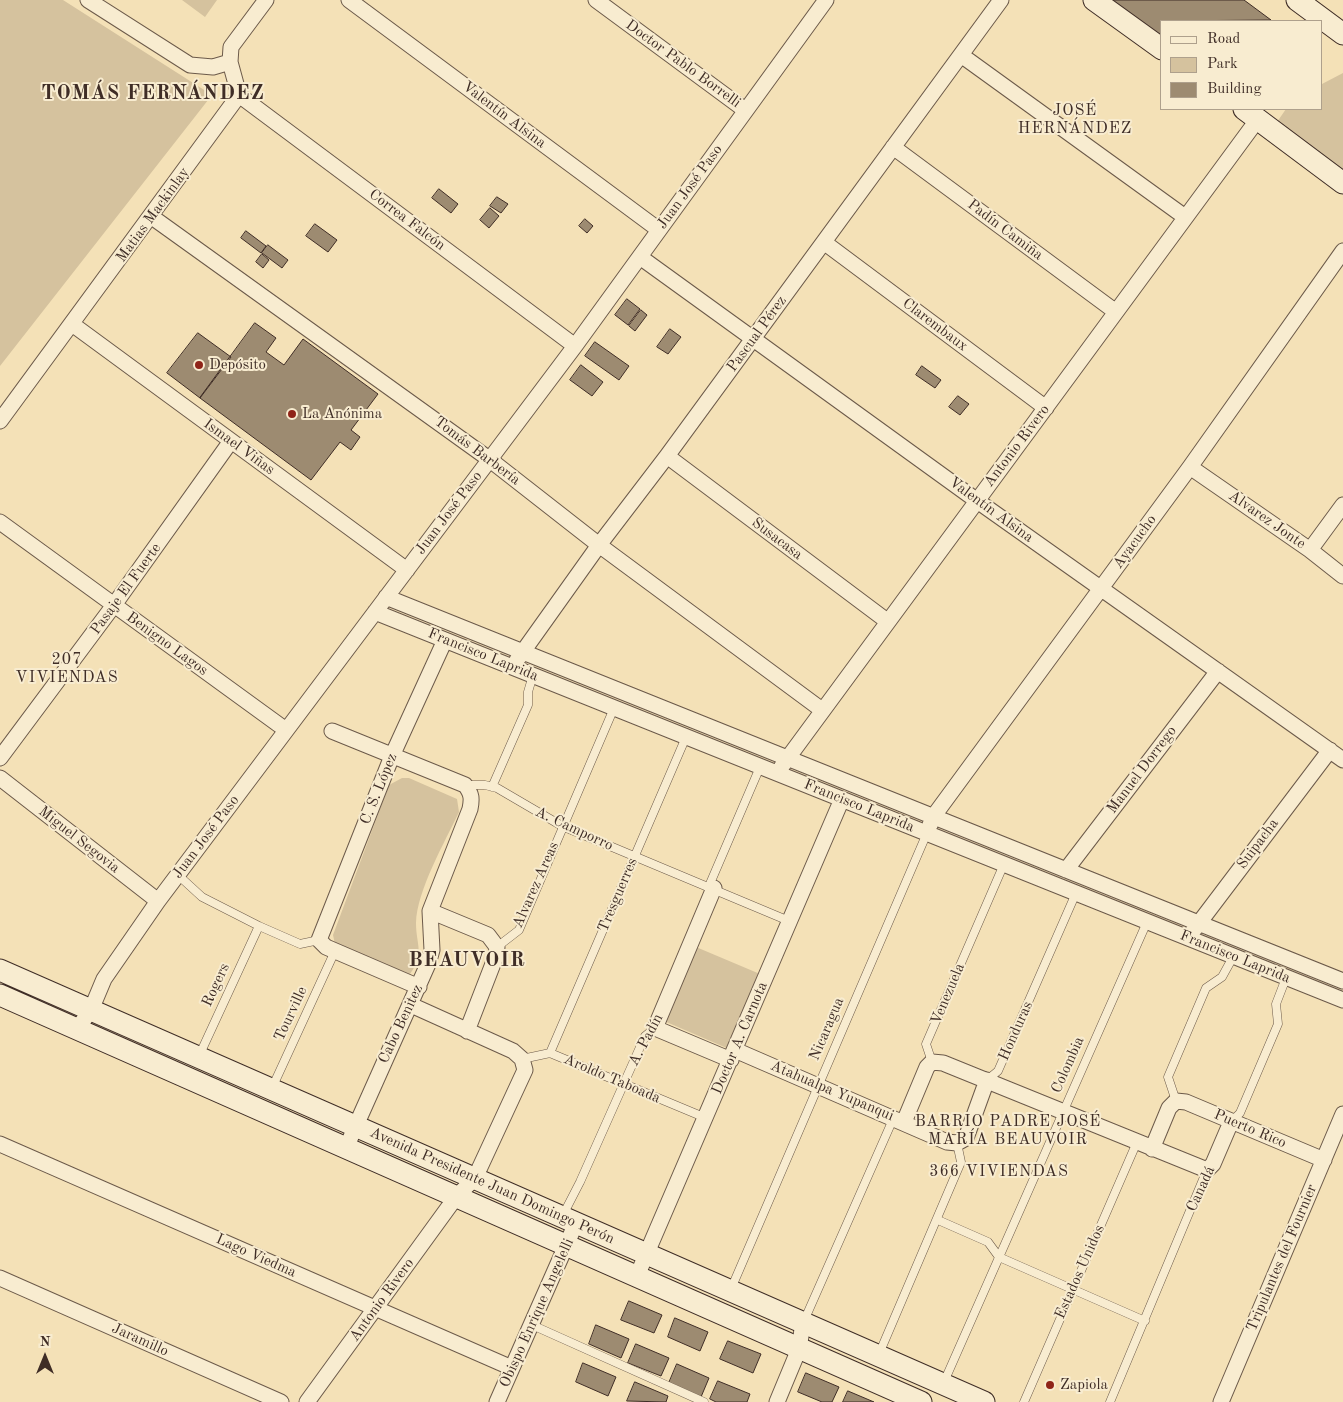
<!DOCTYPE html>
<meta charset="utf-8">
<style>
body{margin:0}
#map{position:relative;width:1343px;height:1402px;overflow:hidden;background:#f4e1b7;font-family:"Old Standard TT",serif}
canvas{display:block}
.legend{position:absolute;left:1160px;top:20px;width:162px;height:90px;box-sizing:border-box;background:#f8ecd0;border:1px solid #aea08c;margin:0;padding:6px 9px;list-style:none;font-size:15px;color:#3f2d26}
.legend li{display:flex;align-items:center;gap:10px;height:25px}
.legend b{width:25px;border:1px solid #aea08c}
.north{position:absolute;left:20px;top:1332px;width:50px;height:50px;-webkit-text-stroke:4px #f8ecd0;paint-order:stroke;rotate:0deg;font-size:14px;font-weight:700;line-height:20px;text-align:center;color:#3f2d26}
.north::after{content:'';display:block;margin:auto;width:18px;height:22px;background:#3f2d26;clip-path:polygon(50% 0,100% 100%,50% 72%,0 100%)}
</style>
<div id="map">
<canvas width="1343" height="1402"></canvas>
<ul class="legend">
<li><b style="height:6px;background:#f8ecd0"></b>Road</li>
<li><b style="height:14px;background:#d5c29e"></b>Park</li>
<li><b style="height:14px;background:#9d8b71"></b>Building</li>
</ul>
<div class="north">N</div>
</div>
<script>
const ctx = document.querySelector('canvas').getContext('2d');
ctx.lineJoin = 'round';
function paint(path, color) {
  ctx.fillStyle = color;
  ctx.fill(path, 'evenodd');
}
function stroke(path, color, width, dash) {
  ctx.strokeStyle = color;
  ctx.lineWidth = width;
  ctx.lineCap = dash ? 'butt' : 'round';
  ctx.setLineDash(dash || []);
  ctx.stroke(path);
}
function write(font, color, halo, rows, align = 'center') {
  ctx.font = font + ' "Old Standard TT",serif';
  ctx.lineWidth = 4;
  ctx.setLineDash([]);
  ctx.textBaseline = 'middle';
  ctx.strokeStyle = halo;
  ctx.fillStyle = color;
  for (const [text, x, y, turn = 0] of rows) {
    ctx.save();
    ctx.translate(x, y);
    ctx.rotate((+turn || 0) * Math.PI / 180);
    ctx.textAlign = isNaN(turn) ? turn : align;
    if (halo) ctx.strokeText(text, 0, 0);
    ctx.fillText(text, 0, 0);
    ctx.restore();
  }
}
const green = new Path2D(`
 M0,0H63L212,95L0,366Z
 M182,0H217L205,17Z
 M1343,73V172L1277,122L1286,109H1322V84Z
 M402,778H409L457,799L459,812C445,842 417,890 416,923C416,945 425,953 410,974H404L335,944L333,935L389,785Z
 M696,947L760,974L729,1049L664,1021Z`);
const building = new Path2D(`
 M1112,0H1244L1271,20L1162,21V38Z
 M439,189L458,204L451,213L432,198Z
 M497,197L508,204L501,213L490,206Z
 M490,208L499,216L489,228L480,220Z
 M585,219L593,226L587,233L579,226Z
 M315,224L337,240L328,252L306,236Z
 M246,231L266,246L261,253L241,238Z
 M268,245L288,260L282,268L262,253Z
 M262,254L269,260L263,268L256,262Z
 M627,299L640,309L628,325L615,315Z
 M641,310L647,315L635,331L629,326Z
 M255,323L276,338L266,352L284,365L303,339L378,394L351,430L360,437L351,450L340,442L311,480L200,398Z
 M670,329L681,337L668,354L657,347Z
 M198,333L231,357L200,398L167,373Z
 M595,342L629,366L619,380L585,356Z
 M581,365L603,382L592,396L570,380Z
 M922,366L941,380L935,388L916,375Z
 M958,396L969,404L960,415L949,407Z
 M629,1301L662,1315L654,1333L621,1320Z
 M675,1318L708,1332L700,1351L668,1337Z
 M596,1325L629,1339L621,1358L589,1344Z
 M728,1341L761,1354L753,1373L720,1359Z
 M636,1344L669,1358L661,1376L628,1363Z
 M583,1363L616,1377L608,1396L576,1382Z
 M677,1364L709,1378L701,1397L669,1383Z
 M806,1373L839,1387L832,1402H822L798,1392Z
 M718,1381L750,1394L747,1402H716L710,1399Z
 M635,1382L668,1396L666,1402L627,1401Z
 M848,1391L874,1402H843Z`);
const lane = new Path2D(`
 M466,785H485L497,788L562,826L789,921
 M492,787L528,705V692L533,675
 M178,875L202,897L259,926L300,944L319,940
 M709,886L760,767
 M497,947L519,930L614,708
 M550,1053L686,737
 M199,1056L259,926
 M522,1059L550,1053L706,1118
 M932,1062L926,1044L1004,864
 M987,1080L998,1071L1076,893
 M272,1088L335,951
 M1176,1101L1168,1077L1206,988L1222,977L1233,957
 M1231,1122L1240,1113L1278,1024L1276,1004L1286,978
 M563,1215L580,1182L645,1036L655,1028
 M938,1220L988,1242L999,1257L1145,1321
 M731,1289L927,833
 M804,1321L894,1117
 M532,1325L704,1402
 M879,1354L961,1162L957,1143
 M944,1382L1147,922
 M1024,1402L1137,1142
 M1110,1402L1207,1170`);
const street = new Path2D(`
 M88,0L190,65L213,67L230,62
 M349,0L659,230
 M596,0L745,110
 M961,55L1185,217
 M239,95L575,346
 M239,95L230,62L231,47L266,0
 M893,147L1116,312
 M152,217L489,459L599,545L822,710
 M825,243L1046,408
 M640,257L976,500L1343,760
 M72,324L407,570
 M0,421L239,95
 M667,456L887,621
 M1190,467L1310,550L1343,576
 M0,522L286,730
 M1310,550L1343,505
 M386,597L1343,981
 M375,612L1343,1000
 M517,660L599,545L667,456L1001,0
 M332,731L465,785C472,794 472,799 470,809L430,911L432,950L428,964L346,1148
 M0,758L114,605L231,441
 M782,766L1258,119
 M0,778L158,901
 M930,825L933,817L1190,467L1343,251
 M1066,870L1218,671
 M714,888L655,1028L731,1060
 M430,911L488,935L497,947L496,956L467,1031
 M1193,931L1330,750
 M419,987L326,947L319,940L392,756L445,640
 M77,1029L91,1010L104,979L158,901L575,346L826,0
 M735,1050L947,1142L957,1143L966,1138L987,1080
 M904,1122L927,1067L932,1062L943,1063L1207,1170L1213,1164L1231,1122
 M0,1144L512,1368
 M1152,1149L1169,1108L1176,1101L1186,1102L1324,1160
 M637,1276L842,799
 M0,1278L281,1402
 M307,1402L456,1197L475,1178L525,1070L522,1059L513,1051L411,1005
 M497,1402L576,1223
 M777,1402L799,1349L803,1323
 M1221,1402L1343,1114`);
const secondary = new Path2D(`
 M1094,0L1162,49
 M1297,0L1343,34
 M1244,109L1343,183
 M0,970L984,1402
 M0,995L921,1402`);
const markers = [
 [199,365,5,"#8f2418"],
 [292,414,5,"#8f2418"],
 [1050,1385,5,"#8f2418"]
];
const streetNames = [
 ["Doctor Pablo Borrelli",683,64,36],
 ["Valentín Alsina",504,115,37],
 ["Juan José Paso",690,187,-54],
 ["Matias Mackinlay",153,215,-54],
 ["Correa Falcón",407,220,37],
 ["Padín Camiña",1005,230,37],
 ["Clarembaux",935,325,37],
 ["Pascual Pérez",757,334,-54],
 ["Antonio Rivero",1017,446,-53],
 ["Ismael Viñas",239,447,36],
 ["Tomás Barbería",477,451,37],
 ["Valentín Alsina",991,510,36],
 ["Juan José Paso",449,513,-53],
 ["Alvarez Jonte",1267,520,35],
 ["Susacasa",777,539,37],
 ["Ayacucho",1135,542,-54],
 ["Pasaje El Fuerte",126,589,-54],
 ["Benigno Lagos",167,644,36],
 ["Francisco Laprida",483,655,22],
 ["Manuel Dorrego",1142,770,-53],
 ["C. S. López",379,789,-68],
 ["Francisco Laprida",859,806,22],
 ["A. Camporro",574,829,25],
 ["Juan José Paso",206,837,-53],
 ["Miguel Segovia",79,840,38],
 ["Suipacha",1258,844,-53],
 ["Alvarez Areas",536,885,-66],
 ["Tresguerres",618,895,-67],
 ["Francisco Laprida",1235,957,22],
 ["Rogers",216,985,-65],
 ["Venezuela",948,994,-67],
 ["Tourville",291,1014,-65],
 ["Cabo Benitez",401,1024,-65],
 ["Nicaragua",827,1029,-67],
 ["Honduras",1016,1031,-66],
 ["Doctor A. Carnota",740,1038,-67],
 ["A. Padín",646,1040,-62],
 ["Colombia",1068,1065,-66],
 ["Aroldo Taboada",612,1079,23],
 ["Atahualpa Yupanqui",832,1091,23],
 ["Puerto Rico",1250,1129,23],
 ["Avenida Presidente Juan Domingo Perón",492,1186,24],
 ["Canadá",1201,1189,-65],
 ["Lago Viedma",256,1256,24],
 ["Tripulantes del Fournier",1282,1258,-67],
 ["Estados Unidos",1080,1272,-66],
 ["Antonio Rivero",382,1300,-54],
 ["Obispo Enrique Angelelli",537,1313,-66],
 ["Jaramillo",140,1340,24]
];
const poiNames = [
 ["Depósito",209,365],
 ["La Anónima",302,414],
 ["Zapiola",1060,1385]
];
const neighbourhoodNames = [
 ["JOSÉ",1075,111],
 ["HERNÁNDEZ",1075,129],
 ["207",67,660],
 ["VIVIENDAS",67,678],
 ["BARRIO PADRE JOSÉ",1008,1122],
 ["MARÍA BEAUVOIR",1008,1140],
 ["366 VIVIENDAS",999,1172]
];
const districtNames = [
 ["TOMÁS FERNÁNDEZ",153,94],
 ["BEAUVOIR",467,961]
];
paint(green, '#d5c29e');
paint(building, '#9d8b71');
stroke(building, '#3f2d26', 1);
stroke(lane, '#6c5a4a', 9);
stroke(street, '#6c5a4a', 17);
stroke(secondary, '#3f2d26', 23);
stroke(lane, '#f8ecd0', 8);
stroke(street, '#f8ecd0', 15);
stroke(secondary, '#f8ecd0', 21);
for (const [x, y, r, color] of markers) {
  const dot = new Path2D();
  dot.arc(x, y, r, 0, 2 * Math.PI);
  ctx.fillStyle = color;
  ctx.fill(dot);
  stroke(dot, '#f8ecd0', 2);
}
write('15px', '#3f2d26', '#f8ecd0', streetNames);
write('15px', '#3f2d26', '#f8ecd0', poiNames, 'left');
ctx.letterSpacing = '1px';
write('16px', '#3f2d26', '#f8ecd0', neighbourhoodNames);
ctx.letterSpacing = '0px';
ctx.letterSpacing = '1px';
write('bold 20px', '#3f2d26', '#f8ecd0', districtNames);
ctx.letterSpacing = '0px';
</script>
